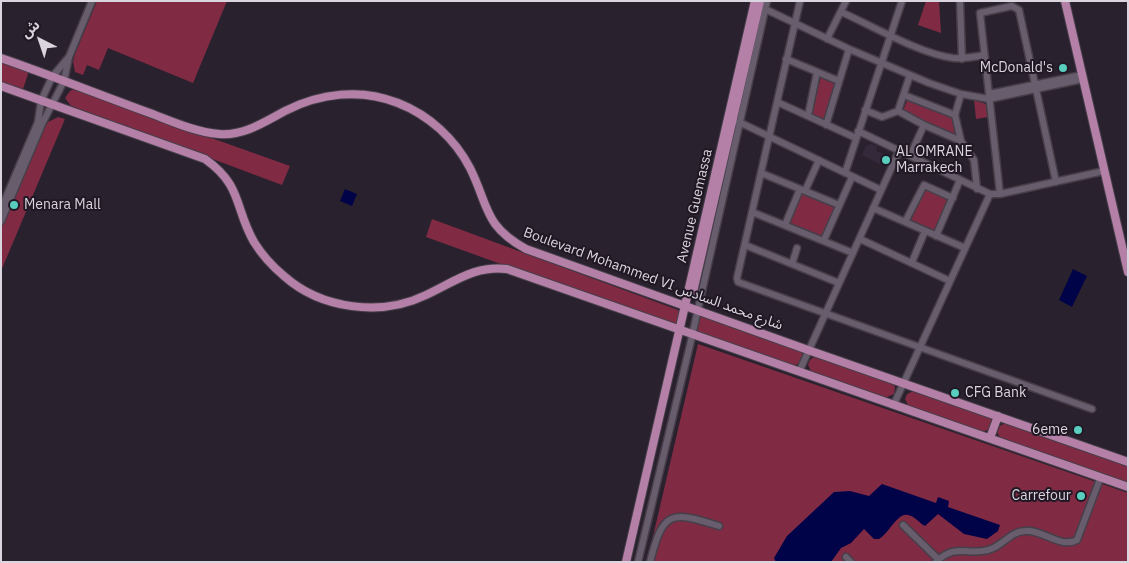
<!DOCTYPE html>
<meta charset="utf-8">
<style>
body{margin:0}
#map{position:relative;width:1129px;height:563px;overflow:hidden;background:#2a212e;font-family:"IBM Plex Sans","Noto Sans Arabic",sans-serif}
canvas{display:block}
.frame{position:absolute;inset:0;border:2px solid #dbd5df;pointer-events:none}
.north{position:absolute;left:15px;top:15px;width:50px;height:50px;-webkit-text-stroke:4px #201824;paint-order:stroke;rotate:319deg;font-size:14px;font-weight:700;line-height:20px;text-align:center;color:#dbd5df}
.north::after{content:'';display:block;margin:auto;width:18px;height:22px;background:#dbd5df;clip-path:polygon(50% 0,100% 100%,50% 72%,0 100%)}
</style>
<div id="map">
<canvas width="1129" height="563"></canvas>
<div class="frame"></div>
<div class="north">ش</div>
</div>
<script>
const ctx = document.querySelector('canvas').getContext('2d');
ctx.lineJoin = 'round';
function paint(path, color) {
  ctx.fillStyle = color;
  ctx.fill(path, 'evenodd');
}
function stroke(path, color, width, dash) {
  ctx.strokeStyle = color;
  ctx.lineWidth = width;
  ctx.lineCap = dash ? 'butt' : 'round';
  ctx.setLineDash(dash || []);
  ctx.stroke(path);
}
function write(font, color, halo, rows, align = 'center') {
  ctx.font = font + ' "IBM Plex Sans","Noto Sans Arabic",sans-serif';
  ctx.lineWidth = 4;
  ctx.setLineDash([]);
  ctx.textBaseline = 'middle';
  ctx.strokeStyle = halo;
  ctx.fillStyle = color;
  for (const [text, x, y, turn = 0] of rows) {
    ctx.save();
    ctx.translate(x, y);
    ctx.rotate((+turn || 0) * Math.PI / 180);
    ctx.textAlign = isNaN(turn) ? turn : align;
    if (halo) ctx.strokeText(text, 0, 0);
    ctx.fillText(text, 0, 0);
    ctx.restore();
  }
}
const built = new Path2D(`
 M871,144L877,146L876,151L883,154L880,164L862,155L866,146Z`);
const green = new Path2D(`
 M97,1H227L193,83L108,48L99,70L87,65L83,75L75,72L73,62L75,54Z
 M926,1H939L941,33L918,25Z
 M1,62L29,71L23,89L1,82Z
 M821,76L839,84L827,124L811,117Z
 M74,89L290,166L282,185L71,106L65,98L70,91Z
 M908,98L956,115L961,138L903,111Z
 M974,100L986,104L988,117L976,119Z
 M58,117L65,119L1,271V228L42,131L48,122Z
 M924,186L952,199L936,233L907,220Z
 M801,192L836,206L823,239L787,224Z
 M432,219L678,310L681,314L678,323L667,324L426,237Z
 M700,313L799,349L802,353V362L793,366L695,332Z
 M698,344L1128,493V562H647Z
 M817,355L892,382L895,387L894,394L885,398L812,373L808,365L810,360Z
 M916,390L989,415L992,420L990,429L982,432L909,407L905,399L907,394Z
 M1007,422L1128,466V484L1001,440L997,432L1000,426Z`);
const water = new Path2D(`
 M345,189L357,194L352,206L340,201Z
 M1073,269L1087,276L1072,307L1059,300Z
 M882,484L936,503L938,497L949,501L948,507L1000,525L998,531L987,539L964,534L938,514L925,526C919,523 915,516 908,515C898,512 889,533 879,539H874L864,529L851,543L841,548L831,562H776L774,558L787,536L834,492L850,491L869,496Z`);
const minor = new Path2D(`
 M800,1L737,278L738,282L1092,409
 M960,1L962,59
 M765,9L849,49L929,83L961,94L989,99L1083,79
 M841,12C873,26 920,54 953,58C964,59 974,57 984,55
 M827,39L846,1
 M786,59L839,81
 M961,94L955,115L961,141L974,160L977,189
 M989,94L1082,75
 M904,95L955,115
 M777,102L856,138
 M865,110L882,117L898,111L924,125L961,141
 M898,111L910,75
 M808,116L817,72
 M739,122L881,190
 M826,125L849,49
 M858,131L990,194H1000L1104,171
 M910,156L924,125
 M761,173L839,205
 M845,173L902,1
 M805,191L819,160
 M1000,194L980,13L1012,6L1019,10L1056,182
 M873,208L965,248
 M1,209L38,122L41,101L52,77L68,58
 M752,212L853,253
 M1,221L42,124L64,81L69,57L92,1
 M905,222L924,185L953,198
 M785,225L800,189
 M936,236L960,180
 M860,239L950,281
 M824,240L852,177
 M745,245L839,283
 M912,262L925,231
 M792,264L797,248
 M799,372L899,151
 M894,404L990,194
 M903,525L938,559
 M846,557L851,562
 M638,562L690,345L767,1
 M650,562C663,510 671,511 719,526
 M936,562C956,542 969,557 991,549C1003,545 1011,531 1025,531C1043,529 1060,549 1077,540L1100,479`);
const major = new Path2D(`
 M1065,1L1128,272
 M1,58C50,75 98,94 147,112C169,120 194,132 219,134C244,136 264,122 285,111C320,93 361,88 398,103C429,115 455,139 470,168C489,206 483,225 526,249L808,350L1128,462
 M1,86L205,159C243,186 234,207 254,242C262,255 272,266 284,276C321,309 381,317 426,295C454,282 475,265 507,269L1128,487
 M693,292L760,1
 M990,438L998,416
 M626,562C670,375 713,188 755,1`);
const markers = [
 [1063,68,5,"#59cebe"],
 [886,160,5,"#59cebe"],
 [14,205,5,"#59cebe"],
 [955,393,5,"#59cebe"],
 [1078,430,5,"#59cebe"],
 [1081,496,5,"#59cebe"]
];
const poiNames = [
 ["McDonald's",1053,68],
 ["AL OMRANE",896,152,"left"],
 ["Marrakech",896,168,"left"],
 ["Menara Mall",24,205,"left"],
 ["CFG Bank",965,393,"left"],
 ["6eme",1068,430],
 ["Carrefour",1071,496]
];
const streetNames = [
 ["Avenue Guemassa",695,206,-77],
 ["Boulevard Mohammed VI شارع محمد السادس",653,279,20]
];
paint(built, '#34293b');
paint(green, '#802b43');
paint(water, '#000347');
stroke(minor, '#463f4a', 9);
stroke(major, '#463f4a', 10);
stroke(minor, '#675d6d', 6);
stroke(major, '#b580a7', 8);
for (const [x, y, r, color] of markers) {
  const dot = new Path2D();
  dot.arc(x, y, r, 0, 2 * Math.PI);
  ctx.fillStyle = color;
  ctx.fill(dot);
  stroke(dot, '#201824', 2);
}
write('14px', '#dbd5df', '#201824', poiNames, 'right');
write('14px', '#dbd5df', '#201824', streetNames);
</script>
